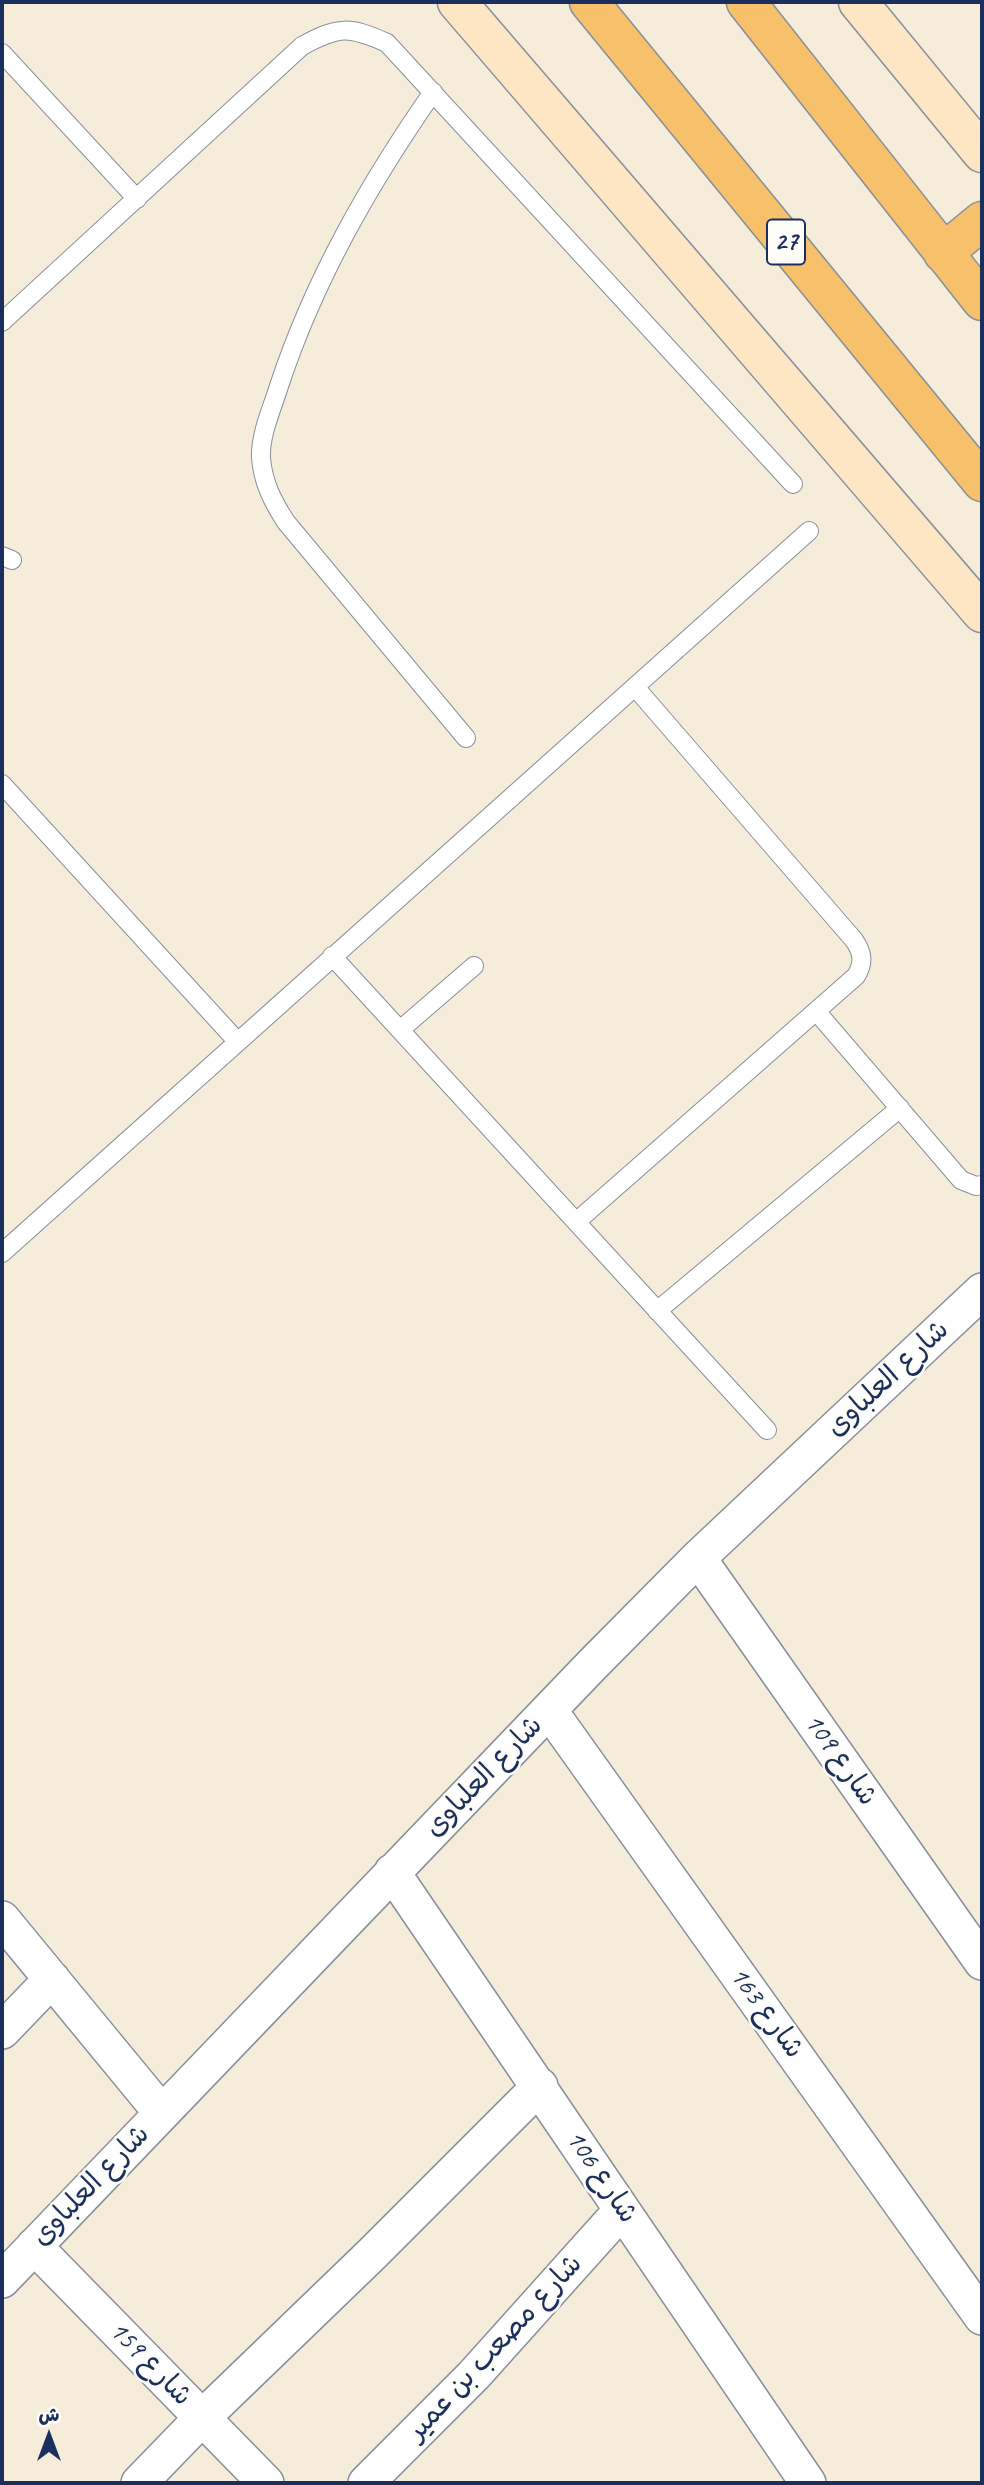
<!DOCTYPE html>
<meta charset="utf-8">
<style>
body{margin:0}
#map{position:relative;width:984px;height:2485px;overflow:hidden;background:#f5edda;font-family:Caveat,"Playpen Sans Arabic",sans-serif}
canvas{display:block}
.frame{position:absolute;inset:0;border:4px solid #1b2f5e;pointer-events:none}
.north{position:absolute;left:14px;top:2401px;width:70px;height:70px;-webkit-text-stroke:5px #fdfcf7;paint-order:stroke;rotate:0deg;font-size:19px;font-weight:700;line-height:28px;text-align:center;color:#1b2f5e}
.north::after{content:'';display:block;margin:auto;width:24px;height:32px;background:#1b2f5e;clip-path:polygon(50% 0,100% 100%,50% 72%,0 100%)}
</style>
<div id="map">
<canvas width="984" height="2485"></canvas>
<div class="frame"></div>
<div class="north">ش</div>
</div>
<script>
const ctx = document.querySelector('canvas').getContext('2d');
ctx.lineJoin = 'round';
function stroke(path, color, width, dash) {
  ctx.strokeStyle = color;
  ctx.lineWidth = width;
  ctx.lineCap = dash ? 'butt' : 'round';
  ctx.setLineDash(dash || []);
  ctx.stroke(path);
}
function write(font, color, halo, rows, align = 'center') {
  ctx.font = font + ' Caveat,"Playpen Sans Arabic",sans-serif';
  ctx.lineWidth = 5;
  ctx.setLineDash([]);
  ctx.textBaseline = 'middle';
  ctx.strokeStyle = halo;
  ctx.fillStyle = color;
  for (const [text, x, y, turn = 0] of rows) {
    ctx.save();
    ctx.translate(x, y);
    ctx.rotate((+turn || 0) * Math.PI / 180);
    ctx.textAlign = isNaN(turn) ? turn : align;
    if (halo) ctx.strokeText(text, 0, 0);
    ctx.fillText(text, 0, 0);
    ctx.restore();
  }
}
const lane = new Path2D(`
 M2,53L137,199
 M433,92C369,184 314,280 279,386C272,409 260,434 261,458C263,483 273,502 286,522L466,738
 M2,322L302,46C339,26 349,26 387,43L793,484
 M2,556L12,560
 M2,784L237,1041
 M332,956L767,1430
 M816,1011L961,1180L976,1186L982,1185
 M400,1030L474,966
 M576,1222L856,976C864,963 863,953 854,940L635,687
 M2,1253L809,531
 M657,1311L900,1108`);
const street = new Path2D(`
 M698,1558L982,1962
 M549,1710L982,2317
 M392,1872L808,2483
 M2,1919L161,2112
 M2,2031L52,1979
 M34,2246L266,2483
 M2,2280L592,1665L698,1558L982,1291
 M139,2483L202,2418L372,2254L540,2086
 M366,2483L474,2375L622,2210`);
const secondary = new Path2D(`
 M457,2L982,613
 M858,2L982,153`);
const highway = new Path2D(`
 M589,2L982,482
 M746,2L982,301
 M943,253L982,221`);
const shields = [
 [786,242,38]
];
const shieldNames = [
 ["27",786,242]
];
const streetNames = [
 ["شارع العلباوى",888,1379,-43],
 ["شارع 109",840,1760,55],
 ["شارع العلباوى",484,1777,-46],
 ["شارع 163",766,2013,54],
 ["شارع 106",601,2177,56],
 ["شارع العلباوى",91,2186,-46],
 ["شارع مصعب بن عمير",495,2348,-47],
 ["شارع 159",150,2364,46]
];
stroke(lane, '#888e9c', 20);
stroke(street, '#888e9c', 38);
stroke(secondary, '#888e9c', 41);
stroke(highway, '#888e9c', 41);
stroke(lane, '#fff', 18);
stroke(street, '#fff', 35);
stroke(secondary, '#fce6c4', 38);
stroke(highway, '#f7c06b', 38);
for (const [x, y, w] of shields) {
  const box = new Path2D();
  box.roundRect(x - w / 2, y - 22.5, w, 45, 5);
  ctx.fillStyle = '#fdfcf7';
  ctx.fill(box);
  stroke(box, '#1b2f5e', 2);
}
write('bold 26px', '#1b2f5e', null, shieldNames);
write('28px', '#1b2f5e', '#fdfcf7', streetNames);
</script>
